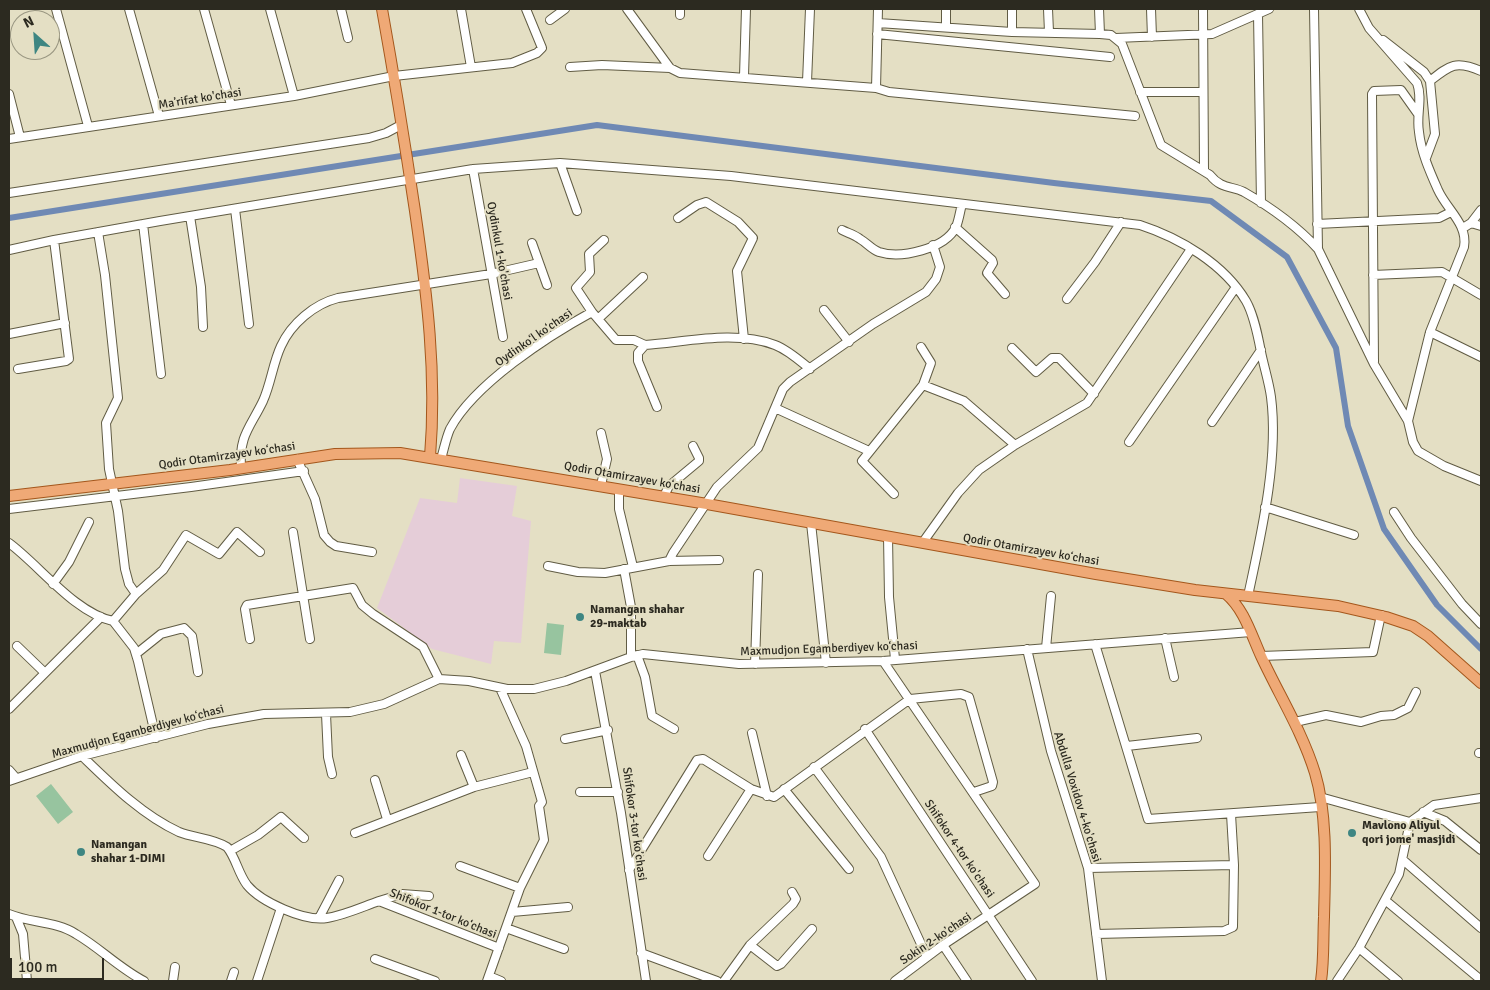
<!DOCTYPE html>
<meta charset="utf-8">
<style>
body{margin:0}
#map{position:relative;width:1490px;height:990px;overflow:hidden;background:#e4dfc4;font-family:Signika,sans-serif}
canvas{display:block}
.frame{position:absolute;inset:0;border:10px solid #2c2a20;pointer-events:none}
.north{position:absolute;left:10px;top:10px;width:50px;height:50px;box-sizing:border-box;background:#e4dfc4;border:1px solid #9a9782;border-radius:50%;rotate:334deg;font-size:14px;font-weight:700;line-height:20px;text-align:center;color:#2c2a20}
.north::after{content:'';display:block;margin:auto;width:18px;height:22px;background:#3e8682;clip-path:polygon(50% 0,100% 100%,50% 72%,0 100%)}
.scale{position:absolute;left:10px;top:958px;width:94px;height:22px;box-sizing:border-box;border:2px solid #2c2a20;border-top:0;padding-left:6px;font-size:15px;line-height:18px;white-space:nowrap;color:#2c2a20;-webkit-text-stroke:4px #e4dfc4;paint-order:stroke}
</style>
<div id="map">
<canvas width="1490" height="990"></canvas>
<div class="frame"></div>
<div class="north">N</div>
<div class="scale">100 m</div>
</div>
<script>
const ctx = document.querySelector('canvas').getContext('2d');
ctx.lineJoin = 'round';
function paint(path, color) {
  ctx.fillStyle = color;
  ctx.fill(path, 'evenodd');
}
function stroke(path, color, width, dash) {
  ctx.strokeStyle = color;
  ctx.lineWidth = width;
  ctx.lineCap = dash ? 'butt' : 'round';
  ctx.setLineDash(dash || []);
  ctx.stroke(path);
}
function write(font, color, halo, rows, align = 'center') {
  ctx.font = font + ' Signika,sans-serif';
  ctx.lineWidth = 4;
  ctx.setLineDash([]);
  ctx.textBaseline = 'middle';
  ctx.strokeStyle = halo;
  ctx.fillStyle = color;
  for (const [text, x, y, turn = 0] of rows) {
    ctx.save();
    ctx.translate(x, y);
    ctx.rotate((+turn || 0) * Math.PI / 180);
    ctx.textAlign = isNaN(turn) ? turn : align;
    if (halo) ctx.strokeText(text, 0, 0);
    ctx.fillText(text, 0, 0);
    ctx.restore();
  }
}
const medical = new Path2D(`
 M460,478L517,486L512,516L531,521L521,643L494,641L491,664L432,649L377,608L420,498L457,503Z`);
const green = new Path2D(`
 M547,623L564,625L561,655L544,653Z
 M51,784L73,812L58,824L36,796Z`);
const canal = new Path2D(`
 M9,218L597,125L1054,183L1211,201L1287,257L1336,348L1348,426L1384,529L1437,605L1481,649`);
const minor = new Path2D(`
 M56,9L88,126
 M129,9L159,116
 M204,9L231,105
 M270,9L294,96
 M341,9L348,38
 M461,9L471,67
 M627,9L670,68
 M1012,9V32
 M1048,9L1049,32
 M1099,9L1100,34
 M1151,9L1152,37
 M1203,9L1204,171
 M1314,9L1318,249
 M1359,9L1369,28L1417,83C1423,99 1416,115 1419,132C1421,152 1430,172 1438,190C1447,210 1468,224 1464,247L1430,332L1408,421
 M1258,14L1261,203
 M680,15V9
 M550,20L565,9
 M878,23L1012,32L1100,34L1111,35L1122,44L1161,145L1210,175C1221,189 1232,186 1244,192C1272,208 1296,225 1318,249L1374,364L1408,421L1413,442L1418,451L1444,466L1481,481
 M946,27V9
 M877,34L1110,57
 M1116,38L1212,34L1269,9
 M1383,40L1424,72L1430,81
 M570,67L602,65L670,68L680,73L876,88L889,92L1135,116
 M744,76L746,9
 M807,82L810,9
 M876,88L878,9
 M1140,92H1203
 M9,94L20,137
 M9,139L294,96L394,76L512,63L537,53L542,48L526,9
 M1426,158L1435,134L1430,81C1450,65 1456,60 1481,71
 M560,163L577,211
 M473,169L503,337
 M9,193L369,138L386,133L401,125
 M235,209L249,324
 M190,216L201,287L203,327
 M678,218L697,205L706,202L738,222L753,238L737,271L744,339
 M1471,223L1481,210
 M143,224L161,374
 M1317,224L1439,218L1451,212
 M955,227L992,260L993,263L987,273L1005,294
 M1463,228L1471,223L1481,226
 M842,230C848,233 855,235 860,239C867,243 871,249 879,252C901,259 945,249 956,227C959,220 960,211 962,204
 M98,232L105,275L118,398L106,423L109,469L118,511L125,569L129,584L136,594
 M532,243L547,285
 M9,250L54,240L160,221L473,169L560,163L731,176L1140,225C1180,238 1224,264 1246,301C1254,315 1258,336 1261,352C1264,367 1269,382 1271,397C1279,459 1261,535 1248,596
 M1373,275L1442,272L1481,295
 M1067,299L1095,262L1121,222
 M824,310L849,342
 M592,312L576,288L590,272L589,254L604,240
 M598,319L643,277
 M1430,332L1481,357
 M9,334L65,323
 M645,345L638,353V361L657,407
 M1012,348L1036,372L1052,358H1059L1094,394
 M1374,362L1372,94L1374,91L1401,90L1418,114
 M18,369L66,361L69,359L54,240
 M923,385L964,401L1015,445
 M775,408L869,451
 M1212,422L1261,350
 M601,433L607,459L601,485
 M1129,442L1236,287
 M297,459L315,499L324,535L330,542L336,546L372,552
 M441,459C444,449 446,438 450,429C474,384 548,336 592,312L616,340H634L645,345C687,342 735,330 775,345C788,350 799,360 810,369
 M241,468C239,435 250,428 263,401C271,383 273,363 281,346C291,324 314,304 338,298L491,274L539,263
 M619,489V509L633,567
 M894,494L862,461L923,385L931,363L921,347
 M664,496L669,486L699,461V458L693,446
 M1265,507L1354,535
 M9,509L191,487L304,471
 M1394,512L1411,538L1462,604L1481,624
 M811,523L826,663
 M293,532L310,639
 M888,536L889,597L895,659
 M923,542L958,493L979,470L1015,445L1087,403L1191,249
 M9,543C39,565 75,613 113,621
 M669,561L673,553L717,487L758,448L783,389L790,382L873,324L926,292L936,279L940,267L933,245
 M548,566L578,572L605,573L669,561L719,560
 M624,569L631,607V657
 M53,584L69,562L89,522
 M113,621L136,594L163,570L186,535L219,554L237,532L260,552
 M113,621L134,648L138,661L156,738
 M1165,638L1174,677
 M250,639L245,609L247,605L353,588L362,605L373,614L423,647L439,679
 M1095,644L1148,819L1320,807
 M17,646L44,672
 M1046,648L1051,596
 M1027,649L1051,751L1088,868L1102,981
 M136,654L161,634L184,628L192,636L198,672
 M637,655L645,677L652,716L674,729
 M1261,656L1373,652L1381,615
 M883,661L1035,884L943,945L895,981
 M755,664L758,574
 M595,671L621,813L646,981
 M9,709L101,617
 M326,714L328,757L332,774
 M1295,722L1326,715L1361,722L1381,716L1394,715L1408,708L1416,692
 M865,729L1032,981
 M752,733L767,796
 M565,739L608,730
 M1127,746L1197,738
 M1479,753H1481
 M461,755L474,787
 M82,756C111,784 142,815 179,832C194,838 213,838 227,847C236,858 238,873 247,885C261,902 305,922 327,918C345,915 362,907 379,901L499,948
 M814,767L881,857L927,957
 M9,770L16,778
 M375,780L387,819
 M9,781L82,756L208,724L264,714L350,712L384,704L439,679L469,681L507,689H534L566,681L631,657L643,654L739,664L883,661L1251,632
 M784,789L849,869
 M580,792H618
 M1320,797L1410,822L1434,805L1481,798
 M1423,812L1445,821L1481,850
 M355,833L474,787L533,772
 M230,851L258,835L281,817L304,838
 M708,856L751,789
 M1403,860L1481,928
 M460,866L520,888
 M1088,868L1234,865
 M629,870L697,760L703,759L751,789L774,797L910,699L961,694L969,697L993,782L992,786L974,792
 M1385,900L1481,980
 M379,901L402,894L429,896
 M512,912L568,907
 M9,914C30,923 56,921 76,934C100,948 119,968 144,981
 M16,917L23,934L27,981
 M319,918L339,880
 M506,928L564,949
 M1096,934L1224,931L1233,927L1234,865L1231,814
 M750,945L777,966L781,964L812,929
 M943,945L967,981
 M1359,948L1398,981
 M641,953L717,981
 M375,959L435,981
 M489,976L501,981
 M173,981L175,967
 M231,981L234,972
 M257,981L281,908
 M487,981L520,888L544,840L539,806L542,802L526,746L500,688
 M724,981L750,945L793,904L796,899L792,892
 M1337,981L1359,948L1399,874L1410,822`);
const major = new Path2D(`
 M382,9C394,76 405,144 415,211C427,294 437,374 430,457
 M9,496L230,470L335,454L400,453L707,504L1096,574L1195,590L1338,606L1386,617L1413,626L1428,636L1481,683
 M1226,594C1244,609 1251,634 1261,656C1279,695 1302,731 1315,773C1328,816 1325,872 1324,917C1323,938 1324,960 1321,981`);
const markers = [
 [580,617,5,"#3e8682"],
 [1352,833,5,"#3e8682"],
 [81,852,5,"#3e8682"]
];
const streetNames = [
 ["Maʼrifat ko'chasi",200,99,-9],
 ["Oydinkul 1-ko'chasi",499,251,80],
 ["Oydinkoʻl koʻchasi",534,338,-35],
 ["Qodir Otamirzayev koʻchasi",227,456,-8],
 ["Qodir Otamirzayev koʻchasi",632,478,10],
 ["Qodir Otamirzayev koʻchasi",1031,550,10],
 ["Maxmudjon Egamberdiyev koʻchasi",829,649,-2],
 ["Maxmudjon Egamberdiyev koʻchasi",138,732,-15],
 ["Abdulla Voxidov 4-ko'chasi",1077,797,73],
 ["Shifokor 3-tor koʼchasi",634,824,82],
 ["Shifokor 4-tor ko'chasi",959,849,56],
 ["Shifokor 1-tor koʻchasi",443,914,22],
 ["Sokin 2-koʼchasi",936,939,-34]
];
const poiNames = [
 ["Namangan shahar",590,610],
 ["29-maktab",590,624],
 ["Mavlono Aliyul",1362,826],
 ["qori jome' masjidi",1362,840],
 ["Namangan",91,845],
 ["shahar 1-DIMI",91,859]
];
paint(medical, '#e5cdd8');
paint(green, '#97c49f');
stroke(canal, '#6f89b4', 6);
stroke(minor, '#615c44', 10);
stroke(major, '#a4571c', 12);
stroke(minor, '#fff', 8);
stroke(major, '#efa976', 10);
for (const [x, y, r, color] of markers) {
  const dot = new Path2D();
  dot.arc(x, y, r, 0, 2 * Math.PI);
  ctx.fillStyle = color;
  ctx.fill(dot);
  stroke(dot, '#e4dfc4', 2);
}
write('12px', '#2c2a20', '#e4dfc4', streetNames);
write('bold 12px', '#2c2a20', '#e4dfc4', poiNames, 'left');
</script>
